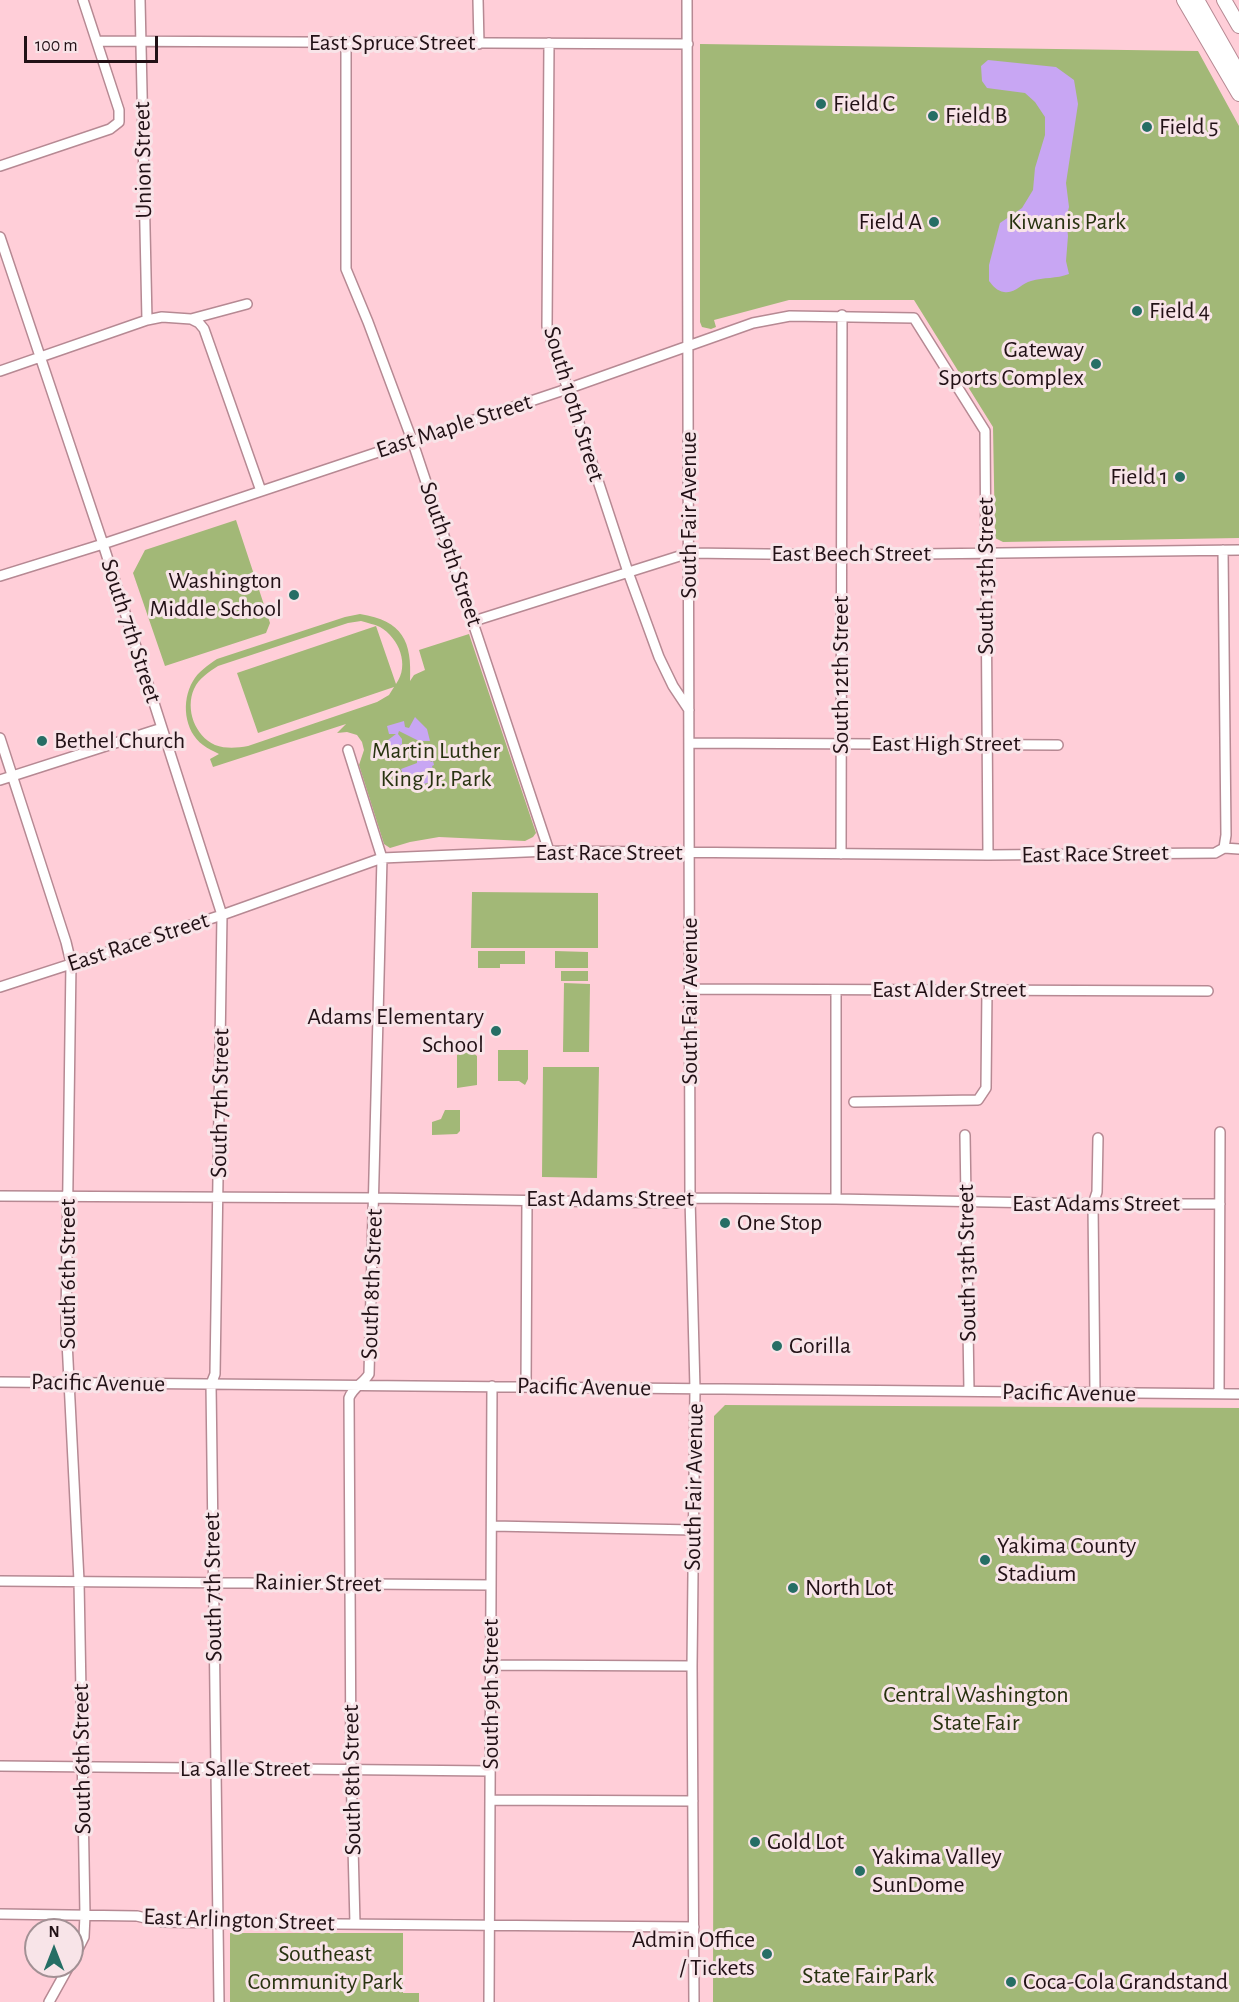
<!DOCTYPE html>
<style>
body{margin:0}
#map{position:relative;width:1239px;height:2002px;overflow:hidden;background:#ffced8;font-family:"Alegreya Sans",sans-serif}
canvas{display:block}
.north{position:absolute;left:24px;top:1918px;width:60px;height:60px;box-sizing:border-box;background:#f8e4e8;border:2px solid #a29094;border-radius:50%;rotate:0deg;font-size:16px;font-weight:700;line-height:24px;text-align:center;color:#221116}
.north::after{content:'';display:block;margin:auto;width:21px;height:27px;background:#266e65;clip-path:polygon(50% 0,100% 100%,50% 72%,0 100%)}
.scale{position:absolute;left:24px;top:36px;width:134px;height:27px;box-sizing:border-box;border:3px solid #221116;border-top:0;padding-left:8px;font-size:18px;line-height:21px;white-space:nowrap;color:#221116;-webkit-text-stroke:4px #f8e4e8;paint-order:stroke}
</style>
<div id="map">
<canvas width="1239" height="2002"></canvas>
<div class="north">N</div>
<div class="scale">100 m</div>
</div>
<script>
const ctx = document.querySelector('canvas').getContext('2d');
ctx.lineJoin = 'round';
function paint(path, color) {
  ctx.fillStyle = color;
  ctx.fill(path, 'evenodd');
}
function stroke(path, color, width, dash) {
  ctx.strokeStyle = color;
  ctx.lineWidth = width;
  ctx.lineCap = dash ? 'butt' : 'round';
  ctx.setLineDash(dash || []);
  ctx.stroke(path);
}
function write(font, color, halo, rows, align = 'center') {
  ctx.font = font + ' "Alegreya Sans",sans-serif';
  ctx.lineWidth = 6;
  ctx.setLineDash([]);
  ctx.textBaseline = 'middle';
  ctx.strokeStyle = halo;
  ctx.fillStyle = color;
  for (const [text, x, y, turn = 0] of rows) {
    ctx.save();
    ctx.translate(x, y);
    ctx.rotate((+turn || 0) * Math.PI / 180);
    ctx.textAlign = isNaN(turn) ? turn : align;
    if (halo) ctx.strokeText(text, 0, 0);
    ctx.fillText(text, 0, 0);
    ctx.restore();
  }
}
const green = new Path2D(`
 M700,44L1198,51L1239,126V538L1003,542L995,538L993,427L914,300H789L714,320L716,327L711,329L702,327L700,322Z
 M236,520L270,623L266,633L165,666L133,573L145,550Z
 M360,614C403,621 412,641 410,681L414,675L425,670L419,650L469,634L536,833L533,837L525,841L439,837L410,842L390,848L384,844L359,765L364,750L362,742L357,735L347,732L337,733L346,724L213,767L210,759L219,754C214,751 208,749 203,745C184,731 181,701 193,681C198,672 208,665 217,659L345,617ZM361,621C367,623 374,624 380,627C399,638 410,665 396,684L376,626L237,673L258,733L394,687L389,695L377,702L248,746C237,748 226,749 215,745C195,736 185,709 194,689C199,678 209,672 218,666L348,623Z
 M472,892L598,893V948H471Z
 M478,951H525V964H500V968H478Z
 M555,951L588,952V968H555Z
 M561,971H588V981H561Z
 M564,983L590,984L589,1052H563Z
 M463,1050H470L477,1056V1085L457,1088V1055Z
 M498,1050H528V1079L525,1085L519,1081H498Z
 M543,1067H599L597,1178L542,1177Z
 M445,1110H460V1131L457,1134L432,1135V1122L441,1119Z
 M725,1405L1239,1408V2002H713L714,1416Z
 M230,1933H403V1993H419V2002H230Z`);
const water = new Path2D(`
 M988,60L1056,67L1074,80L1078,104L1066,183L1069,207L1066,219L1068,236L1066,261L1069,274C1056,279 1044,277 1031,281C1022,283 1015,294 1004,292C997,291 993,286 989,281V265L1000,223L1022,208L1033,190L1035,168L1045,135V117L1035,102L1025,93L987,88L982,81L981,66Z
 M415,717L427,729L430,741H419L399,731L398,734L402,739V744L397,748L391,747L388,740L396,734H389L387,726L404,721L405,727L409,728Z
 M421,754L426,755L431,762L433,761L434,765L432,766L434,772L428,775L430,782L421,785L417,778L413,780L414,784L407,787L401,769L417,763V758Z`);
const minor = new Path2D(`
 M140,0L147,320
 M478,0L479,44
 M687,0L690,1198L695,1389L692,1666L694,2002
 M97,41L688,44
 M346,43V269L368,322L412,440L549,851
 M549,43L547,326L628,572L659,657L673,686L689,710
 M0,166L110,129L119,122V110L83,0
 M0,237L103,544L222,915L215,1374L211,1384L219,2002
 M191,319L199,323L204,329L261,491
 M0,371L147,320L162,317L191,319L247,304
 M1223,550L1226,835L1224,848
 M0,576L103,544L567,389L753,323L790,316L914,318L985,431L988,855
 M474,621L689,553L841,555L1239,550
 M0,738L66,942L71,963L66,1321L79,1581L85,1915L84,1937L72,1961
 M690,743L1058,745
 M348,750L382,858L369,1374C363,1384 353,1387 349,1398L351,1769L355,1924
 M0,780L162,728
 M841,854L842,315
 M0,987L222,915L382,858L549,851L988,855L1215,853L1224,848L1239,849
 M690,989L1208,991
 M854,1102L978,1100L986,1088L987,990
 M965,1135L969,1391
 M0,1196L374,1198L677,1203L690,1198L836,1199L1093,1204H1220
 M836,1199V990
 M0,1382L1239,1394
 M526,1387L527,1200
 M1095,1393L1093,1204L1097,1192L1098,1138
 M1219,1394L1220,1132
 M492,1526L694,1530
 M0,1581L491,1585
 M491,1665L692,1666
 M0,1766L490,1771
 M491,1800L693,1801
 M0,1914L137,1916L162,1922L219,1923L694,1927
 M49,2002L69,1966
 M489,2002L492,1386`);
const highway = new Path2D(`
 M1184,0L1239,94
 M1197,0L1239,74
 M1224,0L1239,26`);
const markers = [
 [821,104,6,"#266e65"],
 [933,116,6,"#266e65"],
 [1147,127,6,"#266e65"],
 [934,222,6,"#266e65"],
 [1137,311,6,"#266e65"],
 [1096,364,6,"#266e65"],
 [1180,477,6,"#266e65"],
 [294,595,6,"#266e65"],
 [42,741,6,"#266e65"],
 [496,1031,6,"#266e65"],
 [725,1223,6,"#266e65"],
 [777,1346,6,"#266e65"],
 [985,1560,6,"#266e65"],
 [793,1588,6,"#266e65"],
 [755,1842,6,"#266e65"],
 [860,1871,6,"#266e65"],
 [767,1954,6,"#266e65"],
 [1011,1982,6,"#266e65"]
];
const streetNames = [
 ["East Spruce Street",392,43],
 ["Union Street",143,160,-91],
 ["South 10th Street",574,404,73],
 ["East Maple Street",454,426,-18],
 ["South Fair Avenue",689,515,-90],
 ["South 9th Street",451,554,71],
 ["East Beech Street",851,554],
 ["South 13th Street",986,576,-90],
 ["South 7th Street",131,631,72],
 ["South 12th Street",841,675,-90],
 ["East High Street",946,744],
 ["East Race Street",609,853],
 ["East Race Street",1095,854,-1],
 ["East Race Street",138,942,-18],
 ["East Alder Street",949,990],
 ["South Fair Avenue",690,1001,-90],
 ["South 7th Street",220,1103,-89],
 ["East Adams Street",610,1199],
 ["East Adams Street",1096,1204],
 ["South 13th Street",967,1263,-91],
 ["South 6th Street",68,1274,-90],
 ["South 8th Street",372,1284,-88],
 ["Pacific Avenue",98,1383,1],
 ["Pacific Avenue",584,1387,1],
 ["Pacific Avenue",1069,1393,1],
 ["South Fair Avenue",694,1487,-89],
 ["Rainier Street",318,1583,1],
 ["South 7th Street",213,1587,-91],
 ["South 9th Street",491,1694,-90],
 ["South 6th Street",82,1759,-91],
 ["La Salle Street",245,1769],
 ["South 8th Street",352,1780,-91],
 ["East Arlington Street",239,1920,2]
];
const poiNames = [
 ["Field C",833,104],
 ["Field B",945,116],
 ["Field 5",1159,127],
 ["Field A",922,222,"right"],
 ["Field 4",1149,311],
 ["Gateway",1084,350,"right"],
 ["Sports Complex",1084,378,"right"],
 ["Field 1",1168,477,"right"],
 ["Washington",282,581,"right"],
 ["Middle School",282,609,"right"],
 ["Bethel Church",54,741],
 ["Adams Elementary",484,1017,"right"],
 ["School",484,1045,"right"],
 ["One Stop",737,1223],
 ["Gorilla",789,1346],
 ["Yakima County",997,1546],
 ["Stadium",997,1574],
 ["North Lot",805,1588],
 ["Gold Lot",767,1842],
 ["Yakima Valley",872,1857],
 ["SunDome",872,1885],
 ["Admin Office",755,1940,"right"],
 ["/ Tickets",755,1968,"right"],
 ["Coca-Cola Grandstand",1023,1982]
];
const parkNames = [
 ["Kiwanis Park",1067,222],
 ["Martin Luther",436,751],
 ["King Jr. Park",436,779],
 ["Central Washington",976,1695],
 ["State Fair",976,1723],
 ["Southeast",325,1954],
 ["Community Park",325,1982],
 ["State Fair Park",868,1976]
];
paint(green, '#a2b877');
paint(water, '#c8a6f3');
stroke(minor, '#b68993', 12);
stroke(highway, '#b68993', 16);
stroke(minor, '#fff', 9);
stroke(highway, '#fff', 14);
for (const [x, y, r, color] of markers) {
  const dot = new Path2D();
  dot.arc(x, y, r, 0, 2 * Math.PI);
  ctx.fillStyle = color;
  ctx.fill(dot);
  stroke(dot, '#f8e4e8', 2);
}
write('24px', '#221116', '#f8e4e8', streetNames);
write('24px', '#221116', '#f8e4e8', poiNames, 'left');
write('24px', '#283310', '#f8e4e8', parkNames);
</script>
